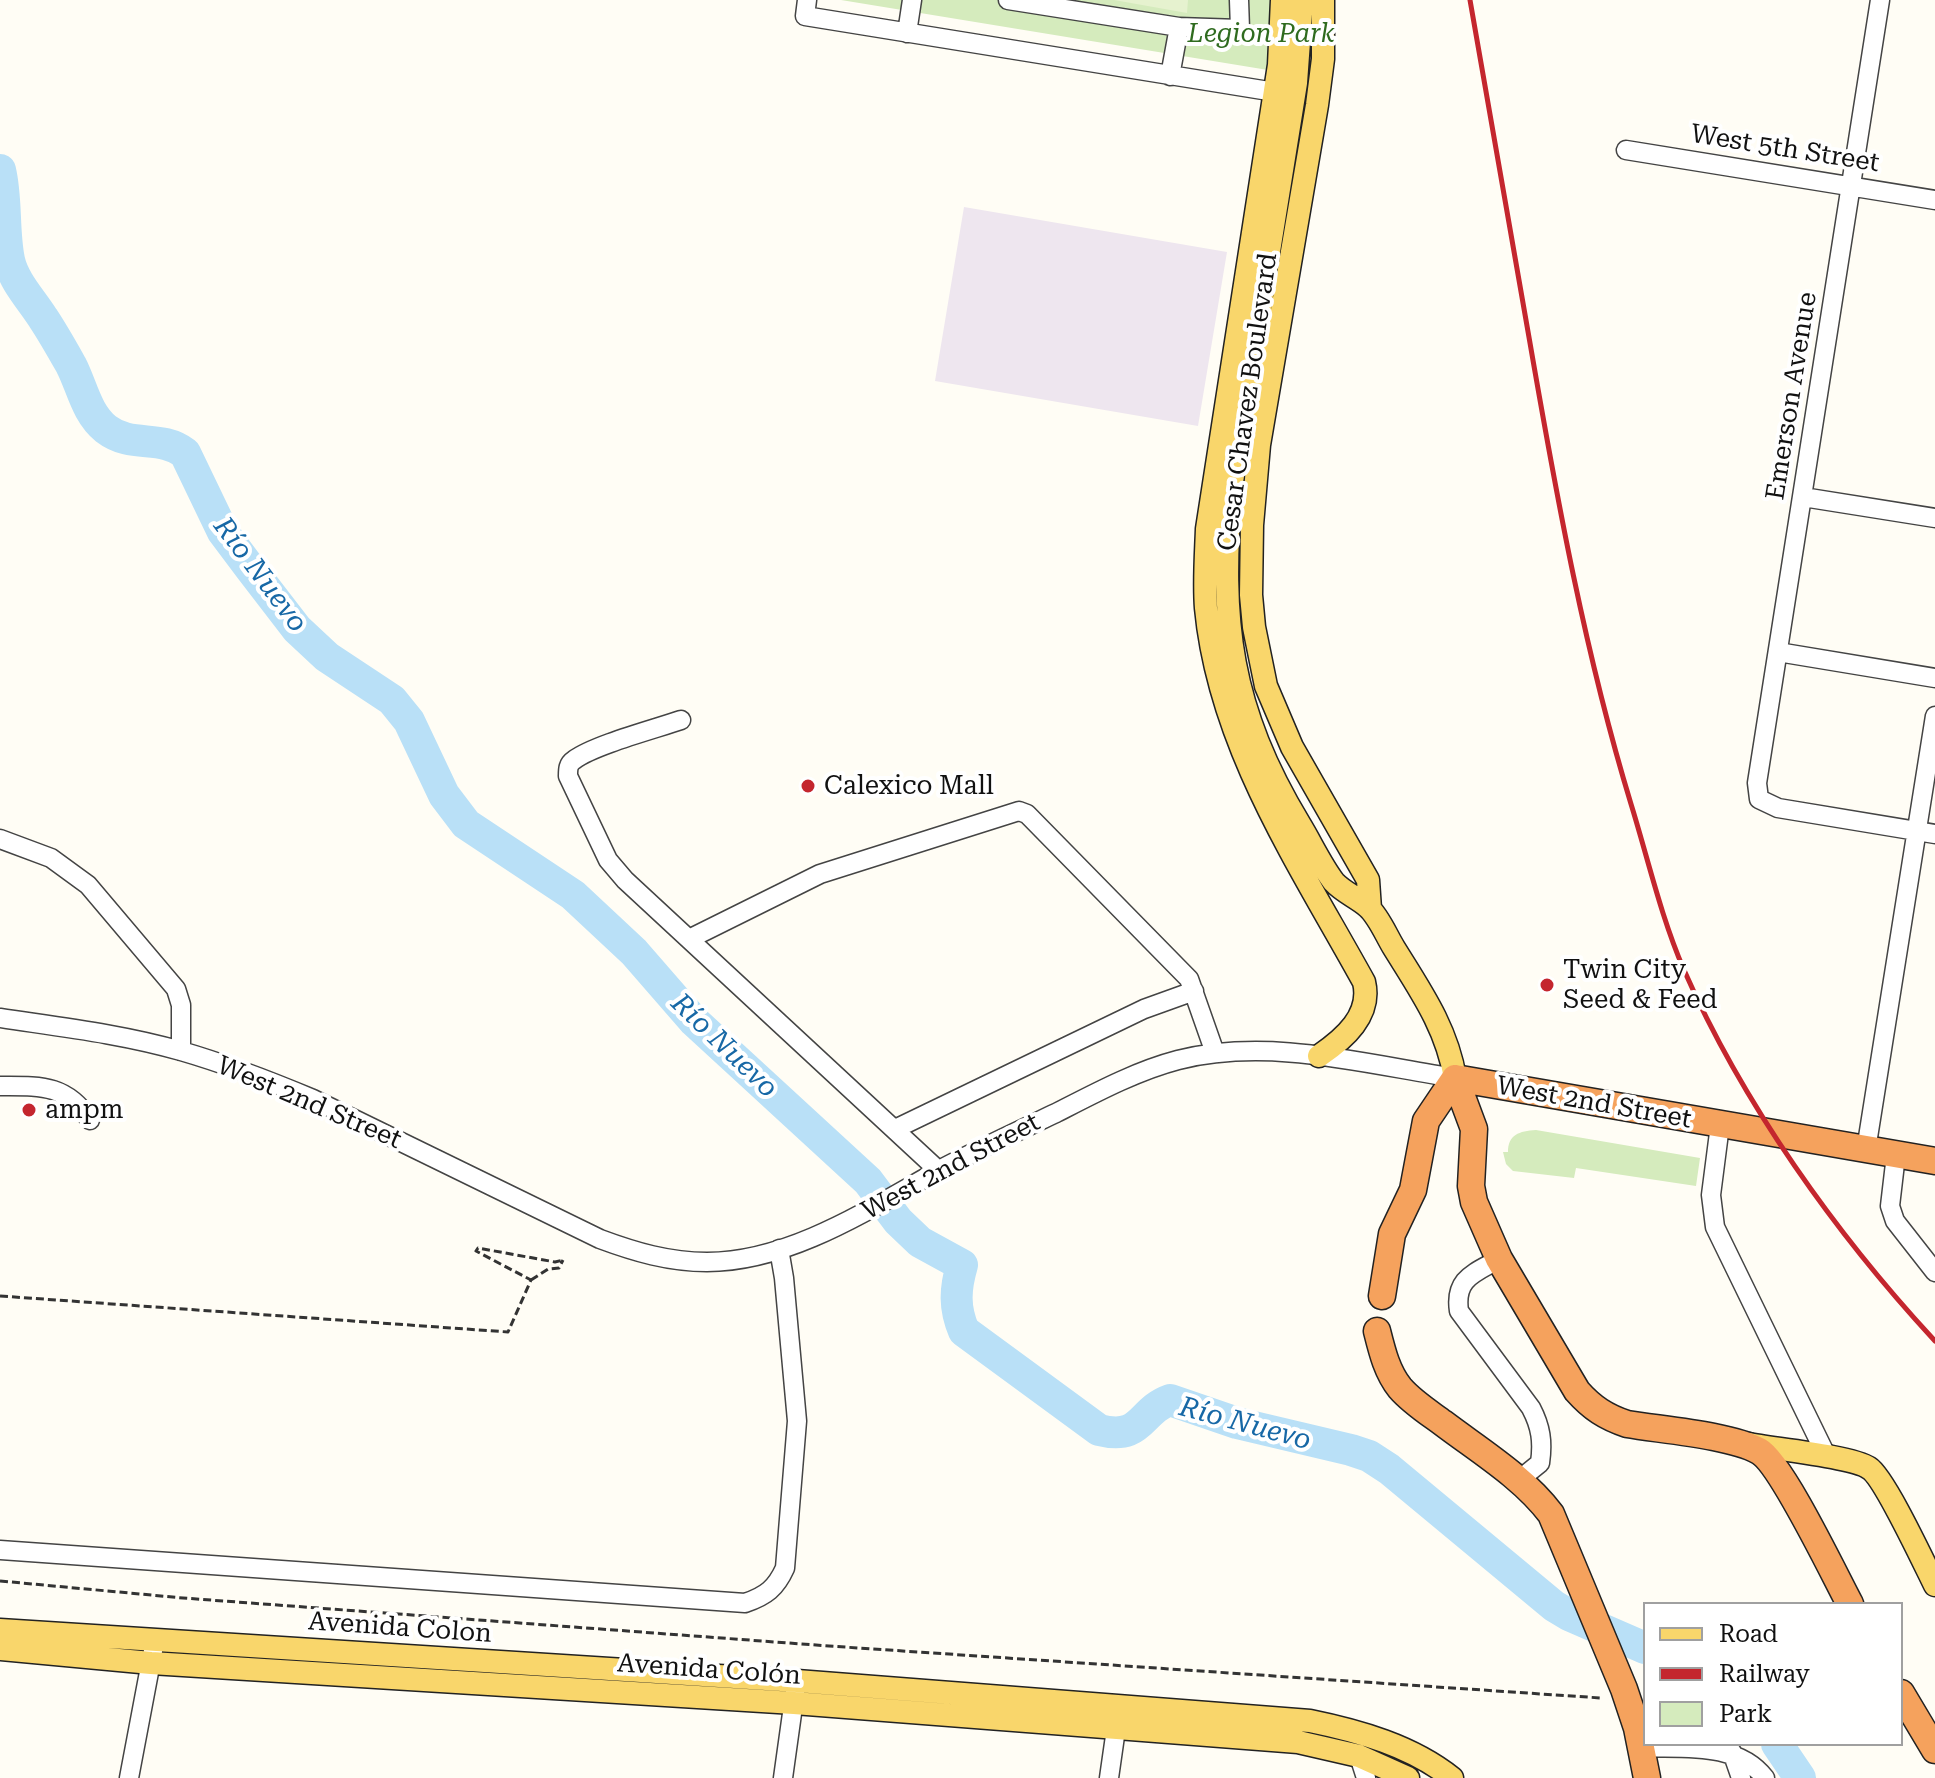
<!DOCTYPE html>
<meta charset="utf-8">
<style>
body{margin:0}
#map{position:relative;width:1935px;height:1778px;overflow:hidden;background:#fffdf5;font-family:"Roboto Serif",serif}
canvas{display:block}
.legend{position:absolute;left:1643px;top:1602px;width:260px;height:144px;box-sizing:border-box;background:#fff;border:2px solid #a0a0a0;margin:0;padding:10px 14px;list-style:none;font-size:24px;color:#111}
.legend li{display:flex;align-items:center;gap:16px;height:40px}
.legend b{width:40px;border:2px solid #a0a0a0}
</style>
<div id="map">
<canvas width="1935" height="1778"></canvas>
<ul class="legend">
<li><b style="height:10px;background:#f9d66b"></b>Road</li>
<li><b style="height:10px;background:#c4262e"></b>Railway</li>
<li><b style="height:22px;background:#d5ebbd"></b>Park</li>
</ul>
</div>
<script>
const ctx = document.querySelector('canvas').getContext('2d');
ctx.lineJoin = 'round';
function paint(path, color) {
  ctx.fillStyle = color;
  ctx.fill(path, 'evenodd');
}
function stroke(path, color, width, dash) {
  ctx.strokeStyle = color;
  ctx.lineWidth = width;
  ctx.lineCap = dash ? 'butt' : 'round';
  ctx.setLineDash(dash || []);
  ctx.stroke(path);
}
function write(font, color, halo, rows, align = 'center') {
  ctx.font = font + ' "Roboto Serif",serif';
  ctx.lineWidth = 8;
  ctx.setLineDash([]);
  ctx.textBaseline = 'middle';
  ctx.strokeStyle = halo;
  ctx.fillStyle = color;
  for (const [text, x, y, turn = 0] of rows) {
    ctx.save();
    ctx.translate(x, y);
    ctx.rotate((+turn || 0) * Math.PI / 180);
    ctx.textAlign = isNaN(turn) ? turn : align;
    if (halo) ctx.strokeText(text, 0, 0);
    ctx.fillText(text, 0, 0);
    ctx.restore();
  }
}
const industrial = new Path2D(`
 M964,207L1227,252L1198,426L935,381Z`);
const green = new Path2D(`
 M841,0H1292L1274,71Z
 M1536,1130L1700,1158L1696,1186L1576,1168L1574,1178L1513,1171L1506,1164L1503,1152H1508C1508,1135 1519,1131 1536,1130Z`);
const pitch = new Path2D(`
 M1114,0H1188L1187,13Z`);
const river = new Path2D(`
 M0,170C7,199 3,231 9,260C14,282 31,299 43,318C53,333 62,349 71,365C82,386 86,413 106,429C132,449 160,434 185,453L223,532L250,568L297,629L327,657L392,700L409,721L444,795L466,824L573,895L634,952L694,1021L868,1181L898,1221L920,1242L962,1265C955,1289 954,1308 964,1331L1099,1430C1143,1441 1139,1411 1170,1400L1237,1423L1351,1450L1369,1456L1389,1469L1554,1606L1569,1615L1645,1648
 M1777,1744L1800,1778`);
const path = new Path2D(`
 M531,1280L548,1269L559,1268L563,1260
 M0,1296L508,1332L531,1280L476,1251L478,1248L555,1262L563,1260
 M0,1581L183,1598L829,1646L1601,1698`);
const minor = new Path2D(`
 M807,0L805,16L1275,92
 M1008,0L1179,27
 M1880,0L1757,783L1759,799L1778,808L1935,834
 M907,33L912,0
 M1170,76L1179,27L1240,29L1239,0
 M1626,150L1935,200
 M1803,497L1935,518
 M1778,652L1935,678
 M681,720C655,729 594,745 574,760C568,764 568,769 568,776L608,860L625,880L939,1171
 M0,839L51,858L88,885L176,989L181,1005V1051
 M691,938L820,874L1019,811L1027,814L1189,979L1215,1053
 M0,1018C60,1027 122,1034 181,1051C226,1064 270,1081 313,1099L600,1239C635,1252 669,1262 707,1262C790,1262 871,1208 941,1169C979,1149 1018,1131 1056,1113C1095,1093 1136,1071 1178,1060C1269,1037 1365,1064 1455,1078
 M0,1086C41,1086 66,1084 90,1120
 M1720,1125L1711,1195L1715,1227L1827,1457
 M895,1129L1144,1009L1194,991
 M1866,1150L1935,716
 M1896,1155L1890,1206L1895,1221L1935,1272
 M1499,1259C1475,1273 1454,1278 1459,1311L1531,1408C1541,1427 1543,1442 1540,1463L1519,1480
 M0,1550L745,1603C766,1596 776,1588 785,1568L797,1421L784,1278L779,1249
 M1640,1747C1682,1749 1737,1741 1765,1778
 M1732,1752L1741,1778
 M1359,1756L1366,1778
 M129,1778L153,1651
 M783,1778L795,1692
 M1109,1778L1116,1729`);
const major = new Path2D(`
 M1282,0L1279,65L1207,529C1206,556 1204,582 1206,608C1219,746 1299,864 1364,982C1372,1015 1344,1039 1319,1056
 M1302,0L1296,83L1231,488C1220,623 1229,707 1300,825C1311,843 1321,865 1334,882C1343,892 1358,898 1368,907C1379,917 1386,935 1394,948C1420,990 1447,1028 1455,1078
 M1323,0V59L1317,105L1259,445L1252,525L1251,595L1254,627L1266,686L1292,747L1368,880L1370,909
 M1748,1444C1773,1449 1851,1456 1869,1468C1884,1477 1925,1565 1935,1585
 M0,1630L797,1681L1310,1721C1359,1731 1412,1746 1452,1778
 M0,1649L151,1663L794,1703L1298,1742L1359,1756L1408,1778`);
const highway = new Path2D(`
 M1455,1078L1474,1129L1471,1186L1474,1202L1499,1259L1577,1391C1592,1408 1606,1417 1627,1424C1662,1430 1730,1435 1759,1451C1781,1463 1835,1576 1850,1604
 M1455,1078L1935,1161
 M1382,1296L1392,1234L1413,1190L1426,1121L1455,1078
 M1377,1331C1382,1351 1387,1372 1400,1388C1412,1402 1428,1412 1443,1423C1480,1451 1523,1477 1551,1514L1624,1689L1637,1728L1647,1778
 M1901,1693L1935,1750`);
const rail = new Path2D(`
 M1470,0C1490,114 1510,229 1530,343C1557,499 1585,653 1631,804C1648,859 1661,917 1684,970C1743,1104 1836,1234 1935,1341`);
const markers = [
 [808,786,8,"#c4262e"],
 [1547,985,8,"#c4262e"],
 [29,1110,8,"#c4262e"]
];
const parkNames = [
 ["Legion Park",1261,34]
];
const streetNames = [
 ["West 5th Street",1785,149,9],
 ["Emerson Avenue",1792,396,-81],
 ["Cesar Chavez Boulevard",1248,402,-82],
 ["West 2nd Street",309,1103,23],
 ["West 2nd Street",1594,1103,10],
 ["West 2nd Street",951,1167,-28],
 ["Avenida Colon",400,1628,4],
 ["Avenida Colón",709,1670,4]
];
const poiNames = [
 ["Calexico Mall",824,786],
 ["Twin City",1563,970],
 ["Seed & Feed",1563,1000],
 ["ampm",45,1110]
];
const waterNames = [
 ["Río Nuevo",260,575,53],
 ["Río Nuevo",724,1046,44],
 ["Río Nuevo",1245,1424,15]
];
paint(industrial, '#eee6ef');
paint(green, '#d5ebbd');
paint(pitch, '#e6f2cf');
stroke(river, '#b9e0f7', 32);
stroke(minor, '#444', 21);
stroke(major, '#222', 25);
stroke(highway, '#222', 29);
stroke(path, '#333', 3, [8, 4]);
stroke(minor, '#fff', 18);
stroke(major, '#f9d66b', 22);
stroke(highway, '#f5a25d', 26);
stroke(rail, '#c4262e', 5);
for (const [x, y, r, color] of markers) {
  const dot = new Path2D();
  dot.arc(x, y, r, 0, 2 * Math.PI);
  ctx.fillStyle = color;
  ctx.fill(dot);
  stroke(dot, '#fff', 3);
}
write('italic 26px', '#2f6b1f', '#fff', parkNames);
write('26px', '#111', '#fff', streetNames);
write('26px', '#111', '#fff', poiNames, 'left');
write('italic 28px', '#1768a6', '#fff', waterNames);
</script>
